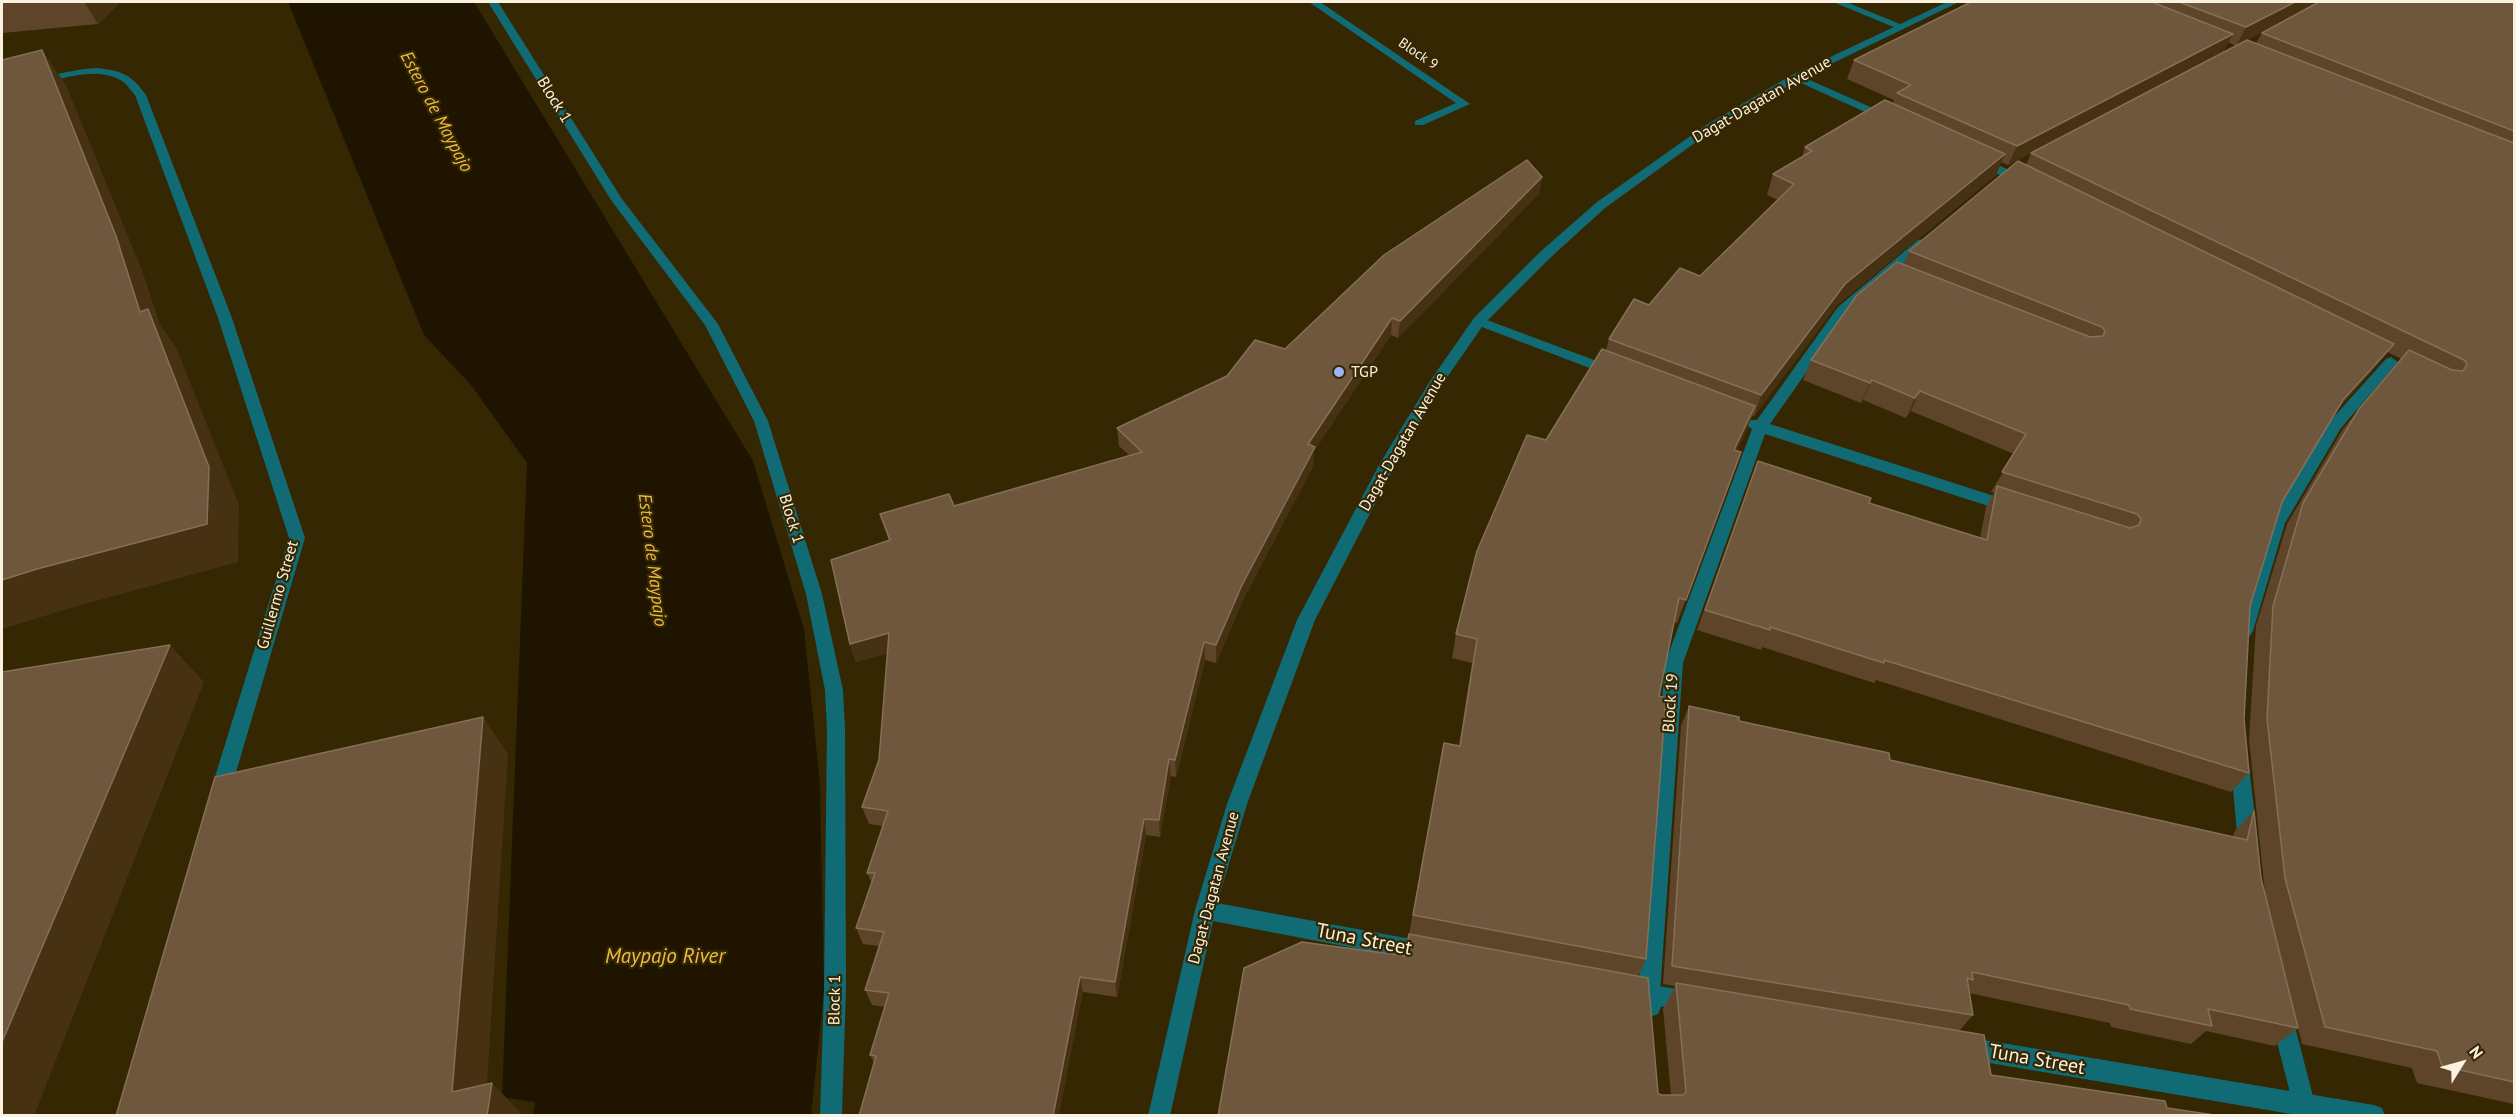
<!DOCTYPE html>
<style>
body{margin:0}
#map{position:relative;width:2516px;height:1117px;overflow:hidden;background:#352702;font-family:"PT Sans",sans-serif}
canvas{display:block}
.frame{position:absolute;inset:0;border:3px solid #faf1de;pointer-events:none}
.north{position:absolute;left:2432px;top:1033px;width:60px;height:60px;-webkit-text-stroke:4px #352702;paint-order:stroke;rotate:53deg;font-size:16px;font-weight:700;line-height:24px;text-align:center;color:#faf1de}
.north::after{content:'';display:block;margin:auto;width:21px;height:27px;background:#faf1de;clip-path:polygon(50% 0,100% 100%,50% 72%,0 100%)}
</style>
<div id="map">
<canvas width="2516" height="1117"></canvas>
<div class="frame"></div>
<div class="north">N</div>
</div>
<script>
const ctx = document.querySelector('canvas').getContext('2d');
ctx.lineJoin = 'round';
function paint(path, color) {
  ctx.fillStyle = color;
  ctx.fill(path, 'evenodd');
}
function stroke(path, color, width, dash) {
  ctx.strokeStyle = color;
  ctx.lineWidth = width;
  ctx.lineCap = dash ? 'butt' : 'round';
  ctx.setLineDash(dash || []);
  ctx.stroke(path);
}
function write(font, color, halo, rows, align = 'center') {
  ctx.font = font + ' "PT Sans",sans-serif';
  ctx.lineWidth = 4.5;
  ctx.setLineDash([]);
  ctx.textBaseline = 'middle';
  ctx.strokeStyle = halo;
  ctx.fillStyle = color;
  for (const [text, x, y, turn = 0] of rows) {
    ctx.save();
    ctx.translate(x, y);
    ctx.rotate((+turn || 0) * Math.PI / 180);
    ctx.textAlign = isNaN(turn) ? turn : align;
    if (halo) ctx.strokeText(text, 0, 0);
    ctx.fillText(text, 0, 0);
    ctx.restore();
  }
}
const water = new Path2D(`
 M288,2H474L753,461L804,629L820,784L824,991L811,1115H533L535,1102L502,1097L527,463L471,385L424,335Z`);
const service = new Path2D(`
 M1309,2H1320L1470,104L1423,125H1415V121L1456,103Z`);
const minor = new Path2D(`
 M488,2H498L622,199L718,324L768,421L822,594L843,690L845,729L846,988L842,1116H820L824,988L827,729L825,690L806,594L754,421L705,325L611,200Z
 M1833,2H1846L1905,26L1896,28Z
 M97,68C122,71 131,74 146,95L232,318L305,538L229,796L226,802L219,804L212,802L209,796L289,538L218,318L135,95C131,91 127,84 122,81C90,60 34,90 2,96V90C33,80 64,70 97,68Z
 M1796,74L1893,117L1895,119L1889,122L1885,121L1792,79V75Z
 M1978,156L2029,179L2031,182L2029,185H2021L1974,163L1972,160Z
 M1923,239L1928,240L1929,243L1928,246L1848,313L1770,424L2016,503L2018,507L2016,511L2010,513L1765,434L1683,663L1660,994L1661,1007L1658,1014L1650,1017L1642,1014L1638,994L1665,663L1752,429L1745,424L1747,420H1757L1838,307L1918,240Z
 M1479,317L1618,369L1620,372L1613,377L1608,375L1474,324L1472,321L1474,318Z
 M2391,357L2398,362L2341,428L2285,523L2253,631L2250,636L2244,638L2238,636L2235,631L2269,523L2330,421L2386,359Z
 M2239,750L2246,752L2248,758L2258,843L2255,849L2248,852L2241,849L2238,843L2230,758L2232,752Z
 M2281,1005L2289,1008L2292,1015L2317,1112L2316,1116H2296L2295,1112L2270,1015L2273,1008Z`);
const tertiary = new Path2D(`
 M1947,2H1959L1800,79L1714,129L1605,208L1550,258L1484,324L1441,386L1395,465L1315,620L1247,804L1217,903L1427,942L1434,945L1437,952L1434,959L1427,962L1213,921L1170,1116H1148L1195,910L1227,804L1297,620L1379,465L1430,381L1474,318L1540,252L1597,202L1706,125L1792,75Z
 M1629,981L1689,991L1697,994L1700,1001L1697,1008L1689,1011L1629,1001L1621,998L1618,991L1621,984Z
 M1966,1037L2374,1105L2382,1108L2385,1116H2303L1966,1059L1958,1056L1955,1048L1958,1040Z`);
const wall = new Path2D(`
 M2,2H120L98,24L2,33Z
 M1971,2H2514V1104L2417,1083L2412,1068L2302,1044L2296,1020L2298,1028L2275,1046L2206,1031L2191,1044L2111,1027L2110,1023L1969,993L1973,1015L1959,1031L1991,1075L2165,1101L1218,1116L1405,956L1444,743L1459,746L1472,663L1452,658L1456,634L1546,440L1606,350L1609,339L1649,305L1700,276L1778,200L1767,195L1773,174L1802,157L1805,147L1893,104L1894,100L1847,79L1854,60ZM2297,14L2262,33L2256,43L2223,52L2228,42L2236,46ZM2031,153L2026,165L1909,251L1904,264L1811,360L1803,380L1861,403L1863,400L1906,418L1911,411L2014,454L1991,492L1994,493L1986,507L1980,538L1869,503L1758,461L1697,630L1761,650L1762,647L1874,683L1876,680L2231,792L2249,773L2244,719L2250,606L2282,502L2338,409L2378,364L2387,352L2402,359L2359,409L2343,429L2287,524L2256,626L2249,739L2265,893L2261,878L2254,811L2235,831L2233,837L1890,760L1739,721L1689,706L1681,726L1663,984L1675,986L1663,1009L1671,1095H1661L1658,1093L1638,977L1646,959L1659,696L1674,622L1677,623L1732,476L1737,450L1747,429L1752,416H1754L1837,305L1996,175L2001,162L2008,165Z
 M1542,177L1539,194L1398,338L1391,335L1314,451V464L1242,602L1216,663L1205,660L1176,777L1171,776L1160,837L1146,835L1117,997L1083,992L874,1063L870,1055L885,1007L872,1005L865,990L879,946L863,944L856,928L872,883L867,873L883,826L869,824L862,807L879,760L888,653L856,662L850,644L889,541L880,514L954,506L1130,456L1119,446L1117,428L1285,349Z`);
const shadedWall = new Path2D(`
 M84,2H120L98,24Z
 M2295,2H2320L2236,46L2246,27Z
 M2233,34L2223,52L2008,165L2017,146Z
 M42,50L66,85L143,273L160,325L176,347L239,505L238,562L74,607L2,629V580Z
 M2005,154L1996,175L1837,305L1754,416L1761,395L1845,284Z
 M1542,177L1539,194L1398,338L1400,321Z
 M1392,318L1391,335L1314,451V464L1242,602L1216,663V645L1242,585L1308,444Z
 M2394,344L2378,364L2328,420L2343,400Z
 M1872,380L1863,400L1861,403L1870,383Z
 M1920,391L1911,411L1906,418L1915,398Z
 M1755,406L1747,429L1726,474L1734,450Z
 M1741,452L1732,476L1677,623L1686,600Z
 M889,633L895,651L856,662L850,644Z
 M1204,642L1205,660L1176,777L1175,760Z
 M170,645L204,682L34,1116H2V1042Z
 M483,717L508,754L485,1116L452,1092Z
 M1169,759L1171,776L1160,837L1159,820Z
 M1144,819L1146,835L1117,997L1115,982Z
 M1080,977L1083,992L1059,1116H1053Z
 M492,1083L522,1114V1116H487Z`);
const building = new Path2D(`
 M1971,2H2152L2233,34L2017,146L1897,93L1911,85L1854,60Z
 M2179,2H2295L2246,27Z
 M2319,2H2514V131L2262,33Z
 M2247,40L2514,143V1082L2442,1066L2437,1051L2325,1027L2285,878L2267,719L2273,606L2303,503L2359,409L2409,350L2452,370L2463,371L2467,364L2464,360L2031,153Z
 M42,50L116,236L140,312L148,309L209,467L207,524L37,569L2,580V60Z
 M1885,100L2005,154L1845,284L1761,395L1609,339L1634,299L1649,305L1680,268L1700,276L1794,184L1773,174L1812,151L1805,147Z
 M1527,160L1542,177L1400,321L1392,318L1308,444L1315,447L1242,585L1216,645L1204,642L1175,760L1169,759L1159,820L1144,819L1115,982L1080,977L1053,1116H859L876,1056L870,1055L889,993L865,990L884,932L856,928L875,873H867L888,811L862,807L879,760L889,633L850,644L831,560L890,540L880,514L949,494L954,506L1142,452L1117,428L1227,376L1255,340L1285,349L1384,255Z
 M2018,161L2394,344L2343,400L2282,502L2250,606L2244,719L2249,773L1884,660V663L1770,627V630L1705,610L1758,461L1871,498L1869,503L1987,540L1997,486L2130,528L2139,525L2141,519L2137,514L2002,472L2026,434L1920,391L1915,398L1872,380L1870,383L1811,360L1857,295L1897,262L2090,337L2103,336L2105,331L2102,327L1909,251Z
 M1602,349L1755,406L1734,450L1741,452L1686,600L1679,598L1659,696L1666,698L1646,959L1413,915L1444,743L1460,746L1477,639L1456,634L1477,551L1527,435L1546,440Z
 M170,645L2,1042V672Z
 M1689,706L1739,717V721L1889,753L1890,760L2247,840L2254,811L2261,878L2298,1028L2208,1009L2212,1026L2130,1009L2129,1005L1972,972L1973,980L1967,978L1973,1015L1672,966Z
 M483,717L452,1092L492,1083L487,1116H116L215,777Z
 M1409,934L1648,978L1658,1093L1661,1095H1683L1686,1092L1676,983L1984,1035L1991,1075L2165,1101L2167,1108L2221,1116H1218L1244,968L1302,942L1405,956Z`);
const markers = [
 [1339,372,6,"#98b6fd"]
];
const farStreetnames = [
 ["Block 9",1418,54,34]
];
const streetNames = [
 ["Block 1",554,100,58],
 ["Dagat-Dagatan Avenue",1762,100,-30],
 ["Dagat-Dagatan Avenue",1403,442,-60],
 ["Block 1",791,519,73],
 ["Guillermo Street",278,595,-74],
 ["Block 19",1671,703,-86],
 ["Dagat-Dagatan Avenue",1214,888,-75],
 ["Block 1",835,1000,-89]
];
const poiNames = [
 ["TGP",1351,372]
];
const waterNames = [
 ["Estero de Maypajo",436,112,62],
 ["Estero de Maypajo",652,560,83]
];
const nearStreetnames = [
 ["Tuna Street",1364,940,11],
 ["Tuna Street",2037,1060,10]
];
const nearWaternames = [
 ["Maypajo River",665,957]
];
paint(water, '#1f1400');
paint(service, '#116b75');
paint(minor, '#116b75');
paint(tertiary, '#116b75');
paint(wall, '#5e452a');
paint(shadedWall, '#463112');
paint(building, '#6f573d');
stroke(building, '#847056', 1.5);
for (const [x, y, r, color] of markers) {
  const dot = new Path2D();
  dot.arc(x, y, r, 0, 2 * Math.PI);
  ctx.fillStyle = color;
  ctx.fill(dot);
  stroke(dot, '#352702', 2);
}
write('14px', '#faf1de', '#352702', farStreetnames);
write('16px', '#faf1de', '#352702', streetNames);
write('16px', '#faf1de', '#352702', poiNames, 'left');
write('italic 18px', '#ecbb41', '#352702', waterNames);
write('20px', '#faf1de', '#352702', nearStreetnames);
write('italic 21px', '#ecbb41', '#352702', nearWaternames);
</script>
